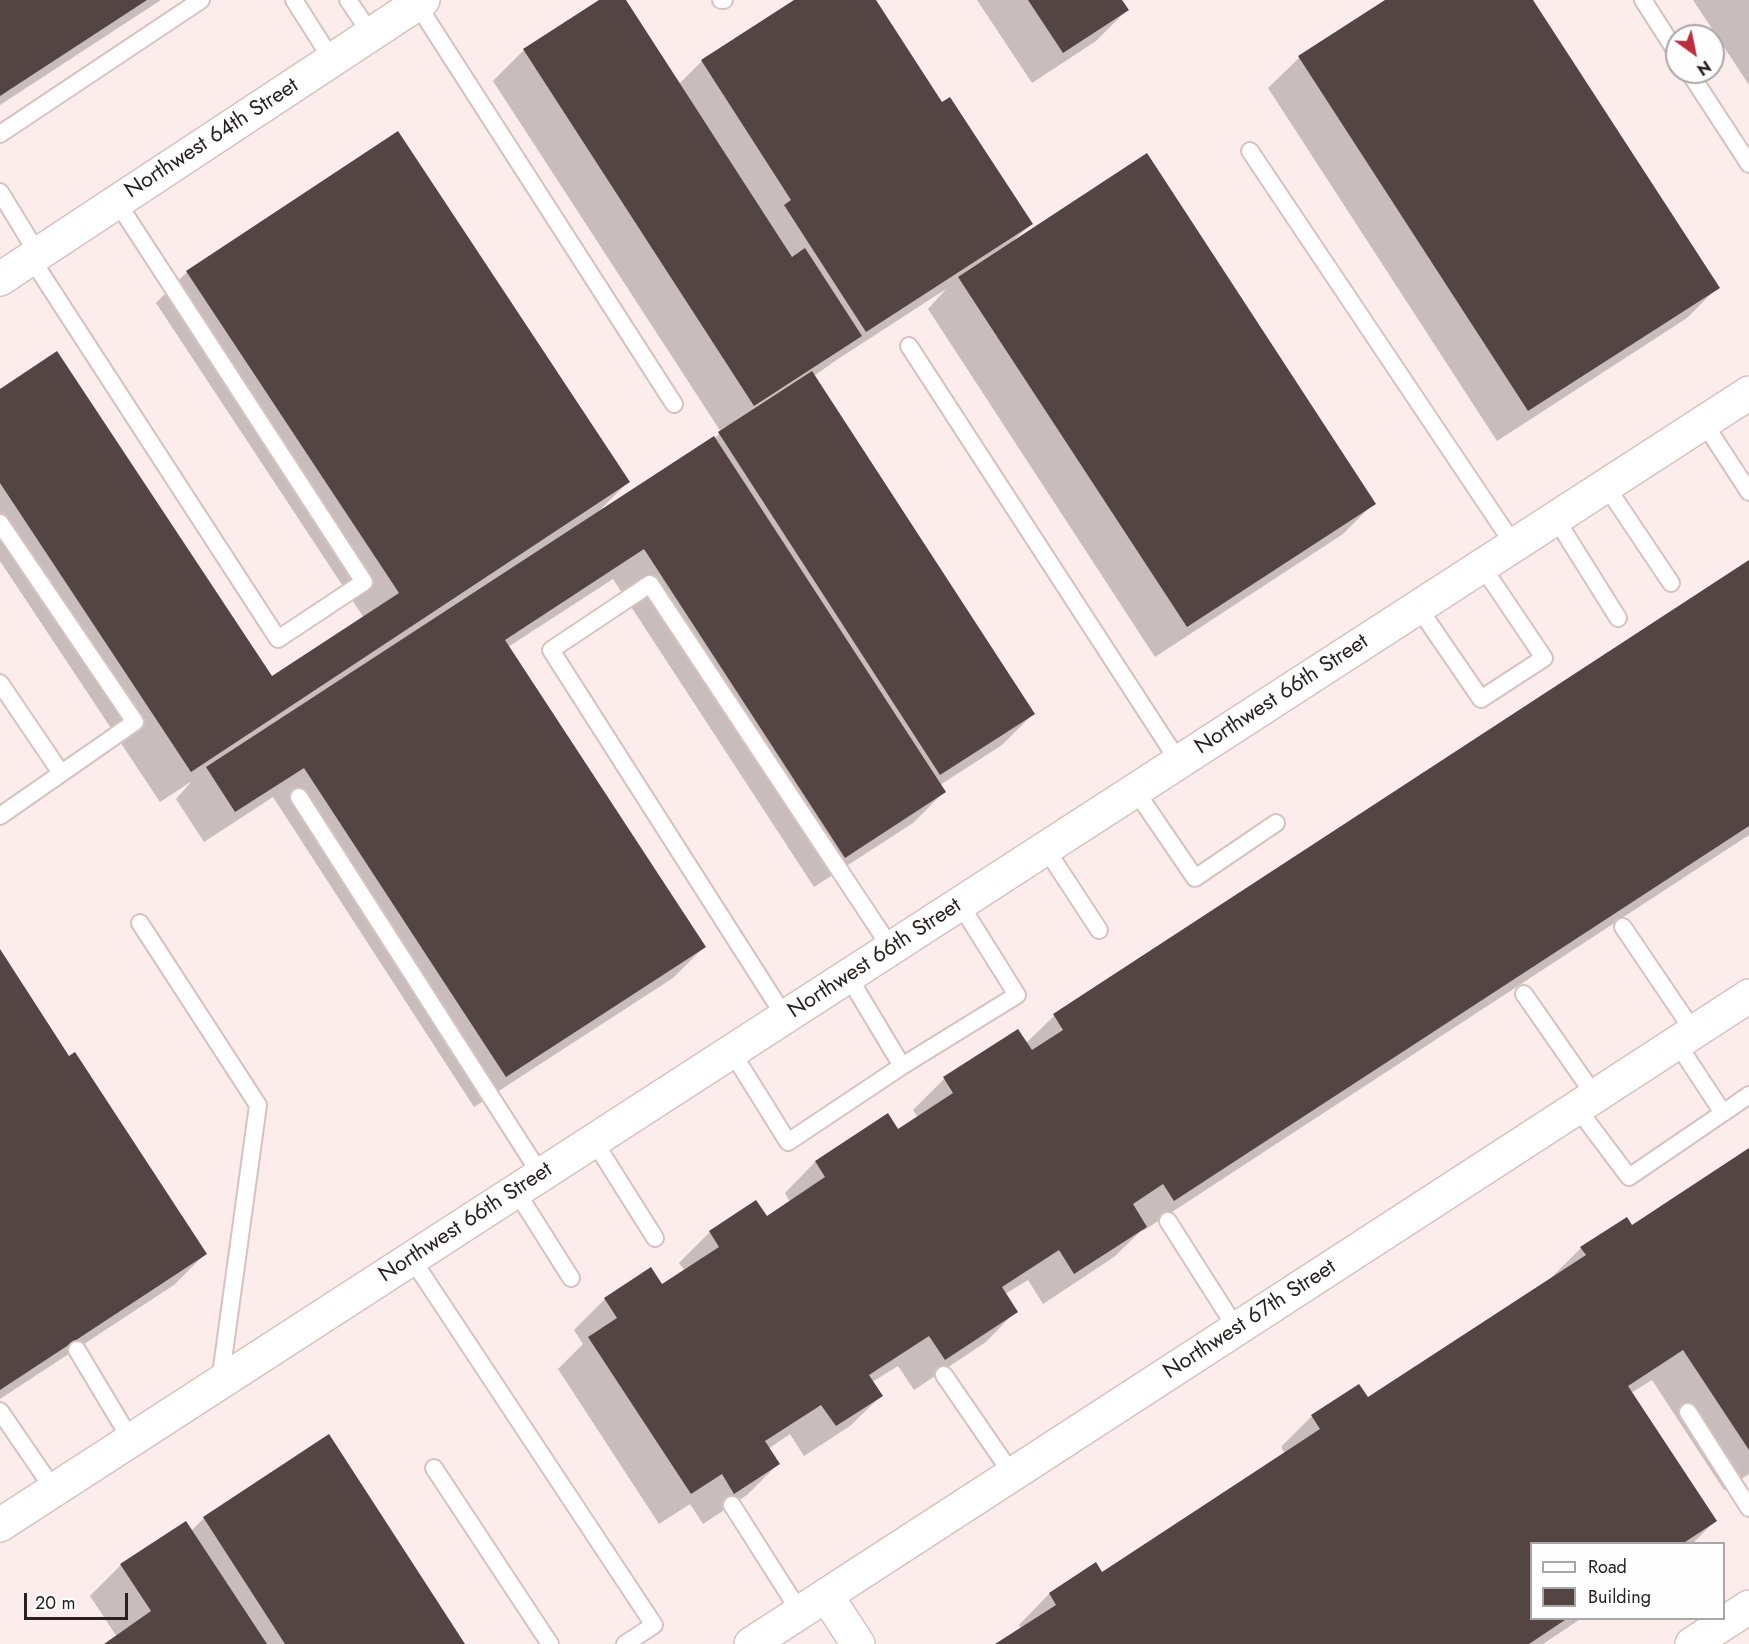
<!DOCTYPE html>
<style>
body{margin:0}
#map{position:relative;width:1749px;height:1644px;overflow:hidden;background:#fceceb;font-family:Jost,sans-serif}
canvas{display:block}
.legend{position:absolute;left:1530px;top:1542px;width:195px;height:78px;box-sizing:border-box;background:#fefefe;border:2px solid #a8a6a6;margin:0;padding:8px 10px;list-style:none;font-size:18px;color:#282121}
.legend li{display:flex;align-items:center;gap:12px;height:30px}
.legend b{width:30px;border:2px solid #a8a6a6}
.north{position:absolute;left:1665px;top:24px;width:60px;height:60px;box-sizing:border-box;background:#fefefe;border:2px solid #a8a6a6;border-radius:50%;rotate:147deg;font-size:16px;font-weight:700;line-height:24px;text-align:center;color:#282121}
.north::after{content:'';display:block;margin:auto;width:21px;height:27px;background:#bd2c3f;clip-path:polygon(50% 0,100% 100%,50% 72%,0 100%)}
.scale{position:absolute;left:24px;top:1593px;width:104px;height:27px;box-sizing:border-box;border:3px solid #282121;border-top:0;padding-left:8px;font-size:18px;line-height:21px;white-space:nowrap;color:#282121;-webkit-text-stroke:4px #fefefe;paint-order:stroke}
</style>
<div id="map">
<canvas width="1749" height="1644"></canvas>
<ul class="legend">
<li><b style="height:8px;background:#fff"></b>Road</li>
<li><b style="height:16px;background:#544444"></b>Building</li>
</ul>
<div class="north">N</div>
<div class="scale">20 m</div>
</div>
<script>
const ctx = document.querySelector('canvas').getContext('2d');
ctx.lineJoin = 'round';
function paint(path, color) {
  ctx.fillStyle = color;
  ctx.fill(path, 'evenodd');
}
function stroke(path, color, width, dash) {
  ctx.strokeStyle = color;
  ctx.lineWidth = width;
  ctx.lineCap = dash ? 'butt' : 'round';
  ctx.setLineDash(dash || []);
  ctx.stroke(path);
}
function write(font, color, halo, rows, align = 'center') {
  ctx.font = font + ' Jost,sans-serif';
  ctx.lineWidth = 6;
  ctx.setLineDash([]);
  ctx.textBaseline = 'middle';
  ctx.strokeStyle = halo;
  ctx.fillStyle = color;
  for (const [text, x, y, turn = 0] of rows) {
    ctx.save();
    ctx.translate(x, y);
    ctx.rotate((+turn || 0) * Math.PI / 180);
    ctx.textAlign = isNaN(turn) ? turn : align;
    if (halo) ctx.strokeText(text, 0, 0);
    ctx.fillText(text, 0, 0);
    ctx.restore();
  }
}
const shadow = new Path2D(`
 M0,0H161L0,105Z
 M602,0H624L679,84L702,61L796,0H874L942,104L1031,224L1013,241L1374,503L1343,534L1155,657L928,309L946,289L835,361L814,376L1033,714L1002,745L940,785L944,792L913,823L814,887L613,579L508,647L704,947L673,978L474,1107L273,797L204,842L176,799L192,781L160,802L0,561V391L272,679L364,618L156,303L187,272L628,482L598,512L714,439L721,432L493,81L524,50Z
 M977,0H1120L1127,10L1096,41L1032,83Z
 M1387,0H1531L1718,287L1687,318L1497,441L1268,88L1299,58Z
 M1693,0H1749V85Z
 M1749,561V835L1143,1231L1142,1230L1114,1257L1043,1304L1028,1280L1005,1294L1016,1311L986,1342L914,1390L898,1366L872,1382L881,1396L850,1426L804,1456L790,1434L768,1449L778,1464L747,1495L703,1524L690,1504L659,1524L558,1369L583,1344L574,1330L605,1299L662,1286L685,1271L679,1263L710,1232L766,1218L790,1202L785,1193L815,1162L887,1115L898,1131L918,1117L913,1110L944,1079L1026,1043L1054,1016Z
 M0,952L69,1058L205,1254L174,1285L0,1399Z
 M1749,1150V1474L1724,1490L1652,1380L1631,1393L1715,1521L1692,1544H1532V1618H1582L1543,1644H998L1021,1629L1019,1625L1049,1594L1096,1564L1102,1574L1285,1453L1281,1447L1312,1416L1367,1399L1550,1279L1581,1248L1632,1227Z
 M204,1518L463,1644H106L117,1637L90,1596L121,1565L191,1531Z`);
const building = new Path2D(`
 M0,0H147L0,96Z
 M599,0H626L792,257L805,248L862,336L754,406L523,49Z
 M794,0H876L942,102L950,97L1033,224L866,332L784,205L791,200L701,60Z
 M1028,0H1122L1129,10L1063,53Z
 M1385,0H1533L1720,288L1528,411L1298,56Z
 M398,131L630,482L191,772L0,483V389L57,351L272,676L399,593L186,271Z
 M1147,153L1376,504L1187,627L958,277Z
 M812,371L1035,714L940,775L718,432Z
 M714,436L946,792L845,858L644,549L505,640L706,947L506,1077L304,768L235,812L206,767Z
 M1749,560V826L1174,1201L1163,1184L1133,1204L1147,1227L1074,1274L1059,1250L1002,1287L1018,1312L945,1360L929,1336L869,1375L883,1396L836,1426L821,1405L765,1441L780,1464L734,1494L722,1474L691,1494L588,1337L617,1318L604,1298L651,1267L662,1284L719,1247L709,1231L756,1200L767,1216L825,1177L815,1161L888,1113L898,1129L953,1093L943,1077L1018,1029L1032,1050L1063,1030L1053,1014Z
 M0,949L69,1056L75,1052L207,1254L0,1390Z
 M1749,1148V1450L1683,1350L1628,1386L1717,1521L1682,1544H1532V1618H1568L1529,1644H995L1056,1605L1049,1593L1096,1562L1102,1572L1320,1429L1311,1415L1359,1384L1368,1397L1586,1255L1580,1247L1627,1217L1632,1225Z
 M329,1434L465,1644H285L203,1517Z
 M186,1521L267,1644H104L151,1611L120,1564Z`);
const service = new Path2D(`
 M294,0L332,60
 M348,0L371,34
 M721,0H724
 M1643,0L1677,53
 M417,4L674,404
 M1689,72L1749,164
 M0,134L201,0
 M1250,151L1514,545
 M0,192L38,254
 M31,258L278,639L364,582L117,202
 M909,346L1179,762
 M1704,423L1749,492
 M1606,486L1671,583
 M1556,519L1618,618
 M0,523L135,722L0,816
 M1418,607L1481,699L1544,658L1482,566
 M0,683L61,773
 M1135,790L1195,878L1276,823
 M299,797L541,1175
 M1046,849L1099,930
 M140,923L258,1105L220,1382
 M1623,927L1694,1032
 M848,976L902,1066L1017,995L960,904
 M1524,994L1595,1096
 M785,1017L551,650L650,584L891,948
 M1677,1043L1723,1113L1749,1095
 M732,1052L788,1142L902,1066
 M1577,1108L1629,1177L1723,1113
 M594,1141L655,1238
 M516,1191L571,1278
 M1168,1221L1236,1328
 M412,1259L654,1625L625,1644
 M77,1350L131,1440
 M944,1375L1012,1474
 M0,1411L54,1490
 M1688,1412L1749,1508
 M434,1468L550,1644
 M732,1505L800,1612`);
const minor = new Path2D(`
 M0,279L423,0
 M0,1525L1749,393
 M826,1595L858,1644
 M751,1644L1749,996
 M1692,1644L1749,1607`);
const streetNames = [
 ["Northwest 64th Street",212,139,-33],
 ["Northwest 66th Street",1282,695,-33],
 ["Northwest 66th Street",875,959,-33],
 ["Northwest 66th Street",466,1223,-33],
 ["Northwest 67th Street",1250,1320,-33]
];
paint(shadow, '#0003');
paint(building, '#544444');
stroke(service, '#d5c2c1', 20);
stroke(minor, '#d5c2c1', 36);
stroke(service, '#fff', 16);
stroke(minor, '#fff', 33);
write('22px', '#282121', '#fefefe', streetNames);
</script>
